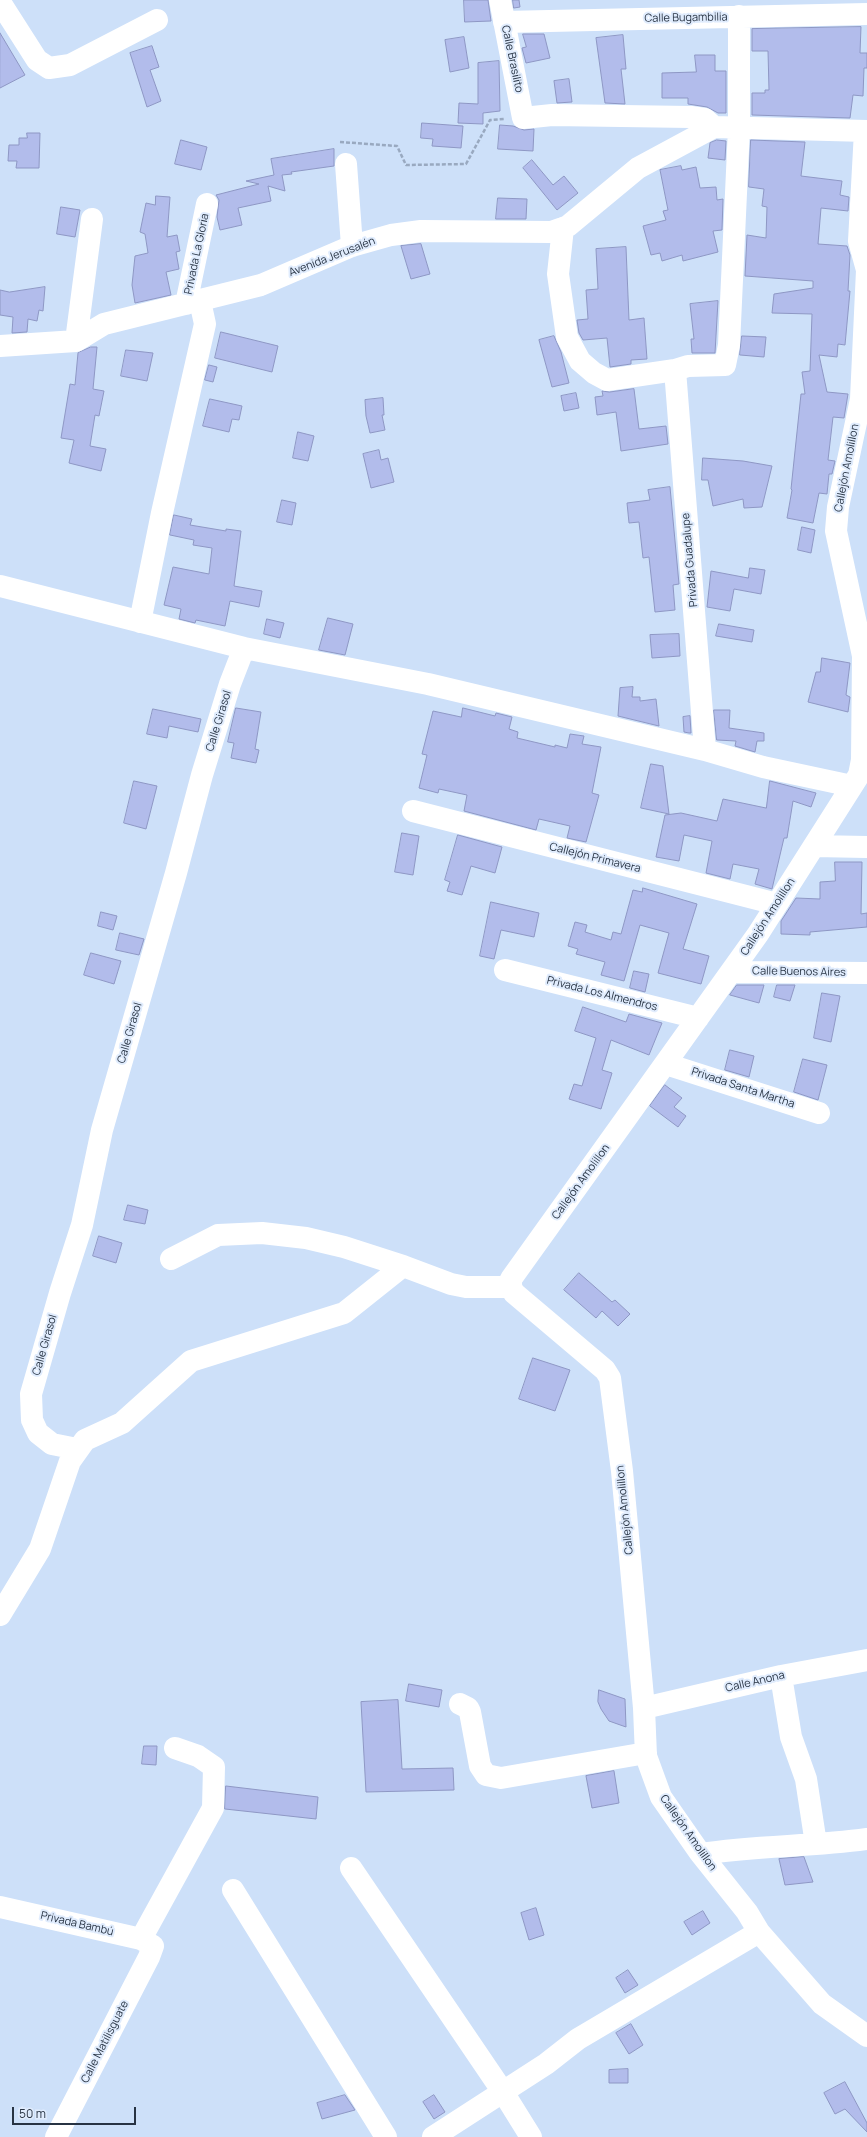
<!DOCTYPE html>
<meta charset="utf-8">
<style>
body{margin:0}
#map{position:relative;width:867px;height:2137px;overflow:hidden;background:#cde0f9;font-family:Manrope,sans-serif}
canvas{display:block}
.scale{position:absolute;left:12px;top:2107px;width:124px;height:18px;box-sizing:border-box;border:2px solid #273343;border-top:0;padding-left:5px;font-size:12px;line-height:14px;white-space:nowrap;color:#273343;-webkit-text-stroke:3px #e0ecfd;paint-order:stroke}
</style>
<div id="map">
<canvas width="867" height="2137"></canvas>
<div class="scale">50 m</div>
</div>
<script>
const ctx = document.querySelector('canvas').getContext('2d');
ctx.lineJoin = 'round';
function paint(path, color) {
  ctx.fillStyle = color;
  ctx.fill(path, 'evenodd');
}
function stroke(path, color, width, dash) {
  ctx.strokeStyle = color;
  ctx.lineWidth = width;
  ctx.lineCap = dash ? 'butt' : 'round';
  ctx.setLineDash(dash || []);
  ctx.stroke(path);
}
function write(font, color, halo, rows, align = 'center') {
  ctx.font = font + ' Manrope,sans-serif';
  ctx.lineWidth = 4;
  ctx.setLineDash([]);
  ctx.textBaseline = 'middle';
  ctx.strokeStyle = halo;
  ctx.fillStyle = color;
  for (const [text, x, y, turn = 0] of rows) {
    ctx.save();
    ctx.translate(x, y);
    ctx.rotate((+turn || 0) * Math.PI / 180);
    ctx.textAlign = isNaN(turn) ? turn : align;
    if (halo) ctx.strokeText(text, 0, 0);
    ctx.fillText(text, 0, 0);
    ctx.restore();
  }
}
const building = new Path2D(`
 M464,0H488L491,21L465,22Z
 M513,0H519L520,7L514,8Z
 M861,27L860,53H867V68H864L863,96L853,95L850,118L752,115V93H765V90H769L768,51H752V29Z
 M0,33L25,75L0,88Z
 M523,34H544L550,58L526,63L522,48L526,47Z
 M623,35L626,69H621L625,104L605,103L596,38Z
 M464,37L469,68L450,72L445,40Z
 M152,46L159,67L150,70L161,101L147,107L130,53Z
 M695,55H715V71H726V113H718L707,107L688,104V98H662V73L696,72Z
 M499,61L500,111L483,113V124L458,123L459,103L478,104V63Z
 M569,79L572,102L557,103L554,81Z
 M422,123L463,126L461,148L432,146L433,139L421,138Z
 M500,125L513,126L524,130L534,129L533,151L498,149Z
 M27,133H40L39,168H16L17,161H8L9,145H19V138H27Z
 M181,140L207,147L201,170L175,164Z
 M717,140L726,141L725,160L708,158L710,143Z
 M751,140L805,142L801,176L842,181L840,195L849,197L848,211L821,208L818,244L847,246L850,255L848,291H850L845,345L838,344L837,357L819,355L827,392L848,394L844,418L833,417L828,460L835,461L832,474H829L827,494L819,493L813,523L787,518L792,490L791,489L801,394H805L802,372L810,371L812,314L772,313L774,294L813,288V281L745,276L747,235L766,238L767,207L762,206L764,189L749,187Z
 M334,149V166L291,172L292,174L282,175L285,191L268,186L271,201L238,208L242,225L220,230L217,217L219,200L216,195L259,184L246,181L274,175L271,159Z
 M532,160L553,185L564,176L578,193L557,210L523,168Z
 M681,166L682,170L696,167L700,188L716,187L717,200L723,199L722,230L713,231L718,252L683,261L682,255L662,261L660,253L651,255L643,226L666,220L663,211L668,210L660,170Z
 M156,196L170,197L167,237L177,235L180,251L176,252L179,269L166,272L171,295L135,303L132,285L135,256L148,253L145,234L140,232L146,203L155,205Z
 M498,198L527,199L526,219H496Z
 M61,207L80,210L75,237L57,234Z
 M421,244L430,274L411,279L401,246Z
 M626,247L629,320L644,318L647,359L631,360V364L610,367L607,338L583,340L579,333L577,320L588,319L586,290L598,289L596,249Z
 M45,287L43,311L39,310L37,321L28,319L27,332L12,333L13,317L0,315V290L9,292Z
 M718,301L715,353H692L691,339H694L690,304Z
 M221,332L278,346L272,372L215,358Z
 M554,336L561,352L569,383L552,387L539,340Z
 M742,336L766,337L764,357L740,355Z
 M91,347H97L93,389L104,391L99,416L95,415L90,446L106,449L101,471L69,463L74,440L61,438L70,384L75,385L78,353Z
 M126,350L153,353L147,381L121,376Z
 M209,365L217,367L213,382L205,380Z
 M634,389L639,429L666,426L668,444L621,451L616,412L597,415L595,397L603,396L602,391L609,392Z
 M576,393L579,408L564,411L561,396Z
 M383,398L384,415H382L385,430L370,433L366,416L365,400Z
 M210,399L242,406L239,420L232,419L229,432L203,426Z
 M298,432L314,436L308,461L293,458Z
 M379,450L381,460L388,458L394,482L371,488L363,454Z
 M703,458L743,461L772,466L762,507L744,508L743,499L713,506L708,480H702Z
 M670,487L679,584L673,585L675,610L655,612L649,557L643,558L639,522L629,523L627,503L650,500L648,490Z
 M282,500L296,503L292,525L277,522Z
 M174,515L192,519L190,525L226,531V529L241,531L234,586L262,591L259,607L230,601L225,626L196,620L195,623L179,619L181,609L164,605L173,567L209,574L212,548L193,545L194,540L170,535Z
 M802,527L815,530L811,553L798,550Z
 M750,568L765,570L761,594L734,589L730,611L707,607L711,571L748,578Z
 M328,618L353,624L345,655L319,650Z
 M267,619L284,623L280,638L264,634Z
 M719,624L754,630L752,642L716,636Z
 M679,634L680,656L652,658L650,635Z
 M822,658L850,663L846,695L850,697L848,712L808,702L816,672H820Z
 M633,687L632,697H640V701L656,699L659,726L618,716L620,688Z
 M236,708L261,712L255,749L259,750L256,763L231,758L234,743L228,742Z
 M463,708L495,716L496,713L512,717L509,729L518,732L517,738L555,747V745L567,748L570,734L584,736L582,744L601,747L592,793L599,795L586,842L567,838L570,826L539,819L536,830L464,811L467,795L439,789L438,793L419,788L427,755L422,754L433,711L461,717Z
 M153,709L201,719L198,732L169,726L167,738L147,734Z
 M714,710H730L729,728L764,733V741H757L755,752L735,746L736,741L717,740Z
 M690,716L691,733H689L684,732L683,717Z
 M651,764L663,766L669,814L641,808Z
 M134,781L157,786L146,829L124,823Z
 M770,781L816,793L811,807L793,801L787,838H784L772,889L755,884L759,869L733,864L730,879L706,873L712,841L684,835L679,861L656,857L665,815L681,813L717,821L723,799L766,808Z
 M402,833L419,836L413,875L395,872Z
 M458,835L502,847L495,873L471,866L462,895L447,891L450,882L445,880Z
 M835,862H862L861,914L867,913V927L810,932V935L781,934V921L796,898L820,899V882L835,881Z
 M643,888L697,904L683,949L709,956L701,984L658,973L669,933L640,925L624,981L601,975L605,962L576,954L578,949L568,946L575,922L587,925L585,932L611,940L613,932L621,934L633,890L642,892Z
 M491,902L539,913L534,937L501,930L494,959L480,956Z
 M101,912L117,916L113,930L98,926Z
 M120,933L144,939L139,955L116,950Z
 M91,953L121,961L114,984L84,975Z
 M634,971L649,974L645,992L630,988Z
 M737,985H764L759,1003L730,995Z
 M777,985H795L790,1001L774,997Z
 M822,993L840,996L831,1042L814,1038Z
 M583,1007L626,1022L629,1014L662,1023L649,1055L611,1040L602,1070L612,1073L601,1109L569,1099L574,1084L582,1086L596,1038L575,1031Z
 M730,1050L754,1056L749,1077L725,1070Z
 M803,1059L827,1065L818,1100L794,1092Z
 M665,1085L682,1098L674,1107L686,1116L678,1127L650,1106Z
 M128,1205L148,1210L145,1224L124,1220Z
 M99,1236L122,1243L116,1263L93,1256Z
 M579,1273L612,1302L615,1300L630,1314L618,1326L602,1311L596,1318L564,1290Z
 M533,1358L570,1370L555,1411L519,1399Z
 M409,1684L442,1690L439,1707L406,1701Z
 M599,1690L625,1699L626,1727L609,1721L601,1709L598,1702Z
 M398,1700L402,1769L453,1768L454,1790L366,1792L361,1702Z
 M144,1746H157L156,1765L142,1764Z
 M614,1771L619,1803L592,1808L586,1776Z
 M226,1786L318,1797L316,1819L225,1809Z
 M804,1857L813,1882L785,1885L779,1859Z
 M536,1908L544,1935L529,1940L521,1913Z
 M703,1911L710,1923L692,1935L684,1922Z
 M628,1970L638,1985L625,1993L616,1978Z
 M631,2024L643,2045L629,2054L616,2033Z
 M628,2069V2083H609V2070Z
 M845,2082L867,2123V2132L845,2109L835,2114L824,2093Z
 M345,2095L355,2110L322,2119L317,2103Z
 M434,2095L445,2112L434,2119L423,2102Z`);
const path = new Path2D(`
 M340,142L397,146L406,165L466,164L490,120L504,119`);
const minor = new Path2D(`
 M500,0L523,118L552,115L691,117L705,119L714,127L867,131
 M0,2L37,60L49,68L70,65L157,20
 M504,22L867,14
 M865,131L859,241L867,270
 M346,164L352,246
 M563,228L558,274L567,337L580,361L594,373L607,380L675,370L688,366L725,365L729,345L739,128V16
 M867,270L861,399L838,507L836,531L863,656L862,760L859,775L758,934L511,1279V1287L514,1293L605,1370L610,1378L622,1471L644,1708L646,1756L661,1797L700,1853L747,1912L759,1932L822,2004L867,2036
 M186,304L207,204
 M76,341L92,219
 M0,346L76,341L104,324L261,285L352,246L391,235L421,231L551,232L568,226L638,168L714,127
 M675,370L705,750
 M0,586L244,648L428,684L705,750L763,767L852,786
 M140,622L162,513L205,324L200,301
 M413,811L777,904
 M814,846L867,847
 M505,970L698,1018
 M731,972L867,973
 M666,1064L819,1113
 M171,1259L218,1235L262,1233L306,1238L344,1247L403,1266L451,1284L466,1287H511
 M77,1449L52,1444L38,1433L32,1420L31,1394L60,1293L82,1225L102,1130L176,873L202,775L230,684L244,648
 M0,1615L40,1549L70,1461L85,1440L122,1423L191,1361L344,1313L403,1266
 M781,1676L791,1737L806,1779L816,1844
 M460,1704L468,1708L470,1712L480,1766L486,1775L501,1778L646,1753
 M644,1708L781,1676L867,1660
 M701,1854C756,1845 812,1847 867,1839
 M351,1868L503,2092L531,2137
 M233,1890L386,2137
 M0,1907L141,1939L153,1946L149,1957L56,2137
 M141,1939L213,1808L214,1767L198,1756L175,1748
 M433,2137L546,2064L578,2039L759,1932`);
const streetNames = [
 ["Calle Bugambilia",686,18,-1],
 ["Calle Brasilito",512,59,78],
 ["Privada La Gloria",197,254,-78],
 ["Avenida Jerusalén",332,257,-21],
 ["Callejón Amolillon",847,468,-79],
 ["Privada Guadalupe",690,560,-95],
 ["Calle Girasol",219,721,-73],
 ["Callejón Primavera",595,858,14],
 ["Callejón Amolillon",768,917,-57],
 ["Calle Buenos Aires",799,972,1],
 ["Privada Los Almendros",602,994,14],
 ["Calle Girasol",130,1033,-74],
 ["Privada Santa Martha",743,1088,18],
 ["Callejón Amolillon",581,1182,-54],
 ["Calle Girasol",45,1345,-74],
 ["Callejón Amolillon",625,1510,-96],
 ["Calle Anona",755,1682,-13],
 ["Callejón Amolillon",688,1833,55],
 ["Privada Bambú",77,1924,13],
 ["Calle Matilisguate",105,2042,-63]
];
paint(building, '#b2bceb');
stroke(building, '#8e97c4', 1);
stroke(path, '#99a9c0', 2.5, [4, 2]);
stroke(minor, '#fff', 22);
write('11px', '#273343', '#e0ecfd', streetNames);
</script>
